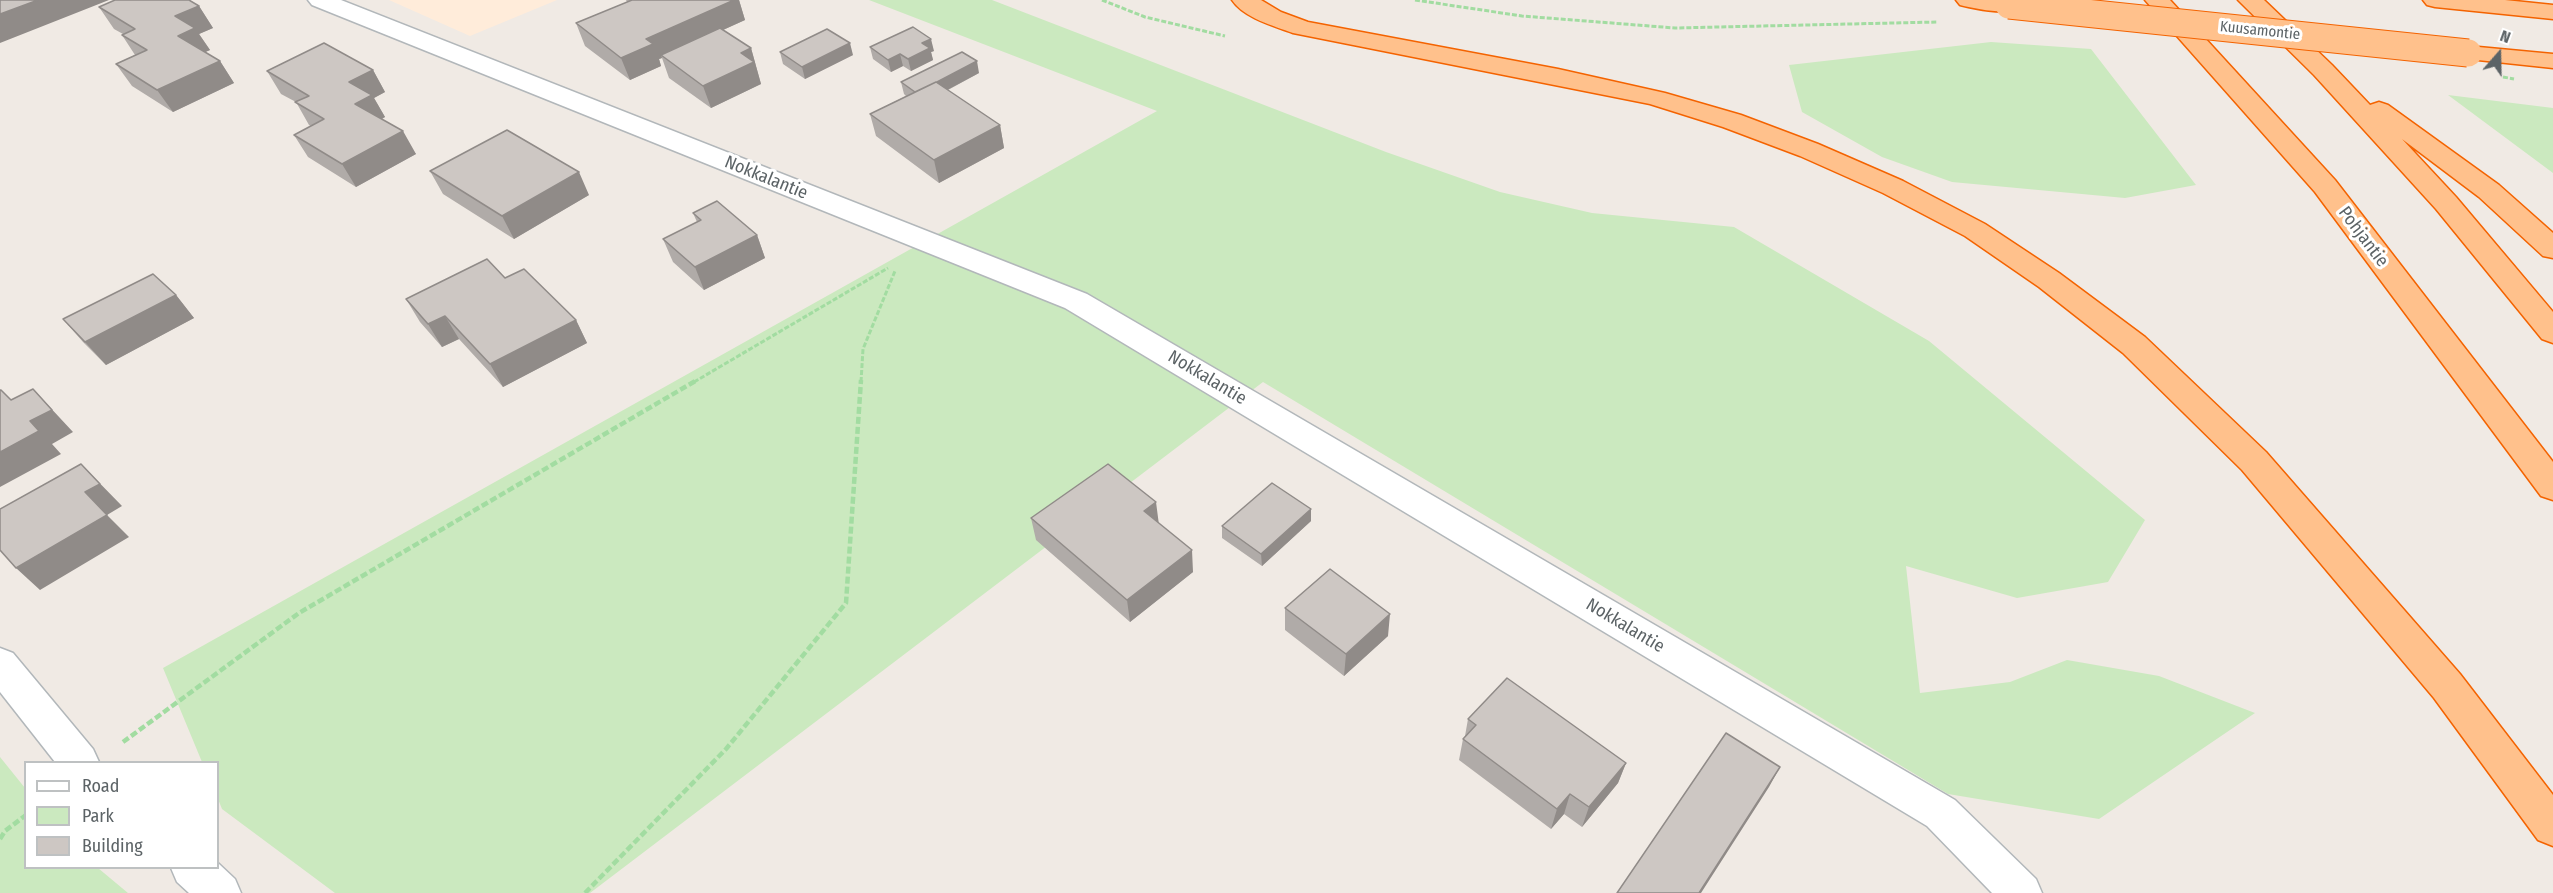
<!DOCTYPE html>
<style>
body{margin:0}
#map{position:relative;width:2553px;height:893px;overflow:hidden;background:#f0eae4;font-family:"Fira Sans Condensed",sans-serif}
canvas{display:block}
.legend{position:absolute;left:24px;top:761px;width:195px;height:108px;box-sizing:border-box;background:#fff;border:2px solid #bec1c2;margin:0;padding:8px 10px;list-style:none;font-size:18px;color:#5c6366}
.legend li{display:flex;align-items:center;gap:12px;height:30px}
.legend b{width:30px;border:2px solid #bec1c2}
.north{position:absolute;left:2469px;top:24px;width:60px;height:60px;-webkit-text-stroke:4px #fff;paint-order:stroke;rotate:20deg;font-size:16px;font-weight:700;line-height:24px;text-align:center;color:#5c6366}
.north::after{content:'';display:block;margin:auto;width:21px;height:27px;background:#5c6366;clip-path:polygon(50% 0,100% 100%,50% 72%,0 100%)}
</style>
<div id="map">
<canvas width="2553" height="893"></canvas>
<ul class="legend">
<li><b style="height:8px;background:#fff"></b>Road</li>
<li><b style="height:16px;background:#cbe9bf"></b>Park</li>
<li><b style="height:16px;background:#cdc7c3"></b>Building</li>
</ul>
<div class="north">N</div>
</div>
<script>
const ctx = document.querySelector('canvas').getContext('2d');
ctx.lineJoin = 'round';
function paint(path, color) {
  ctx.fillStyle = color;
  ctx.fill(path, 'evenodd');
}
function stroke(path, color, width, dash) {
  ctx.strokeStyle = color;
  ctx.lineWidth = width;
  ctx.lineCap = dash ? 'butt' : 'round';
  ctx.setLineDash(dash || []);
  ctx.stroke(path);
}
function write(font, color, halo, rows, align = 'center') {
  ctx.font = font + ' "Fira Sans Condensed",sans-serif';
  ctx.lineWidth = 6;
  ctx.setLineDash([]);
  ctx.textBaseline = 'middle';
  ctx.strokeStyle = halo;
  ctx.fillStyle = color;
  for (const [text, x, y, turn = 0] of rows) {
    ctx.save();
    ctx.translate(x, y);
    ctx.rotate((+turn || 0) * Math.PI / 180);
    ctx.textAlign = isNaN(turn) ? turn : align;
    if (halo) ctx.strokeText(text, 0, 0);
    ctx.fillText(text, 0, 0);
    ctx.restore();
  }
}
const commercial = new Path2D(`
 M389,0H557L470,36Z`);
const green = new Path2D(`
 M869,0H992L1386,152L1500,192L1592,213L1734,227L1929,341L2145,520L2108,582L2017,598L1906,566L1920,693L2010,682L2067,660L2159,676L2255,713L2099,819L1948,794L1263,382L590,893H335L222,809L218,799V762H202L163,668L1157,111Z
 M1991,42L2091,49L2196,185L2125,198L1952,182L1882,157L1802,112L1789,65Z
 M2448,95L2553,108V173Z
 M0,757L25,788L26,868H98L128,893H0Z`);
const pathFar1 = new Path2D(`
 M1102,0L1145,17L1225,36
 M1415,0L1522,16L1675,28L1937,22
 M694,382L888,268
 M861,382L863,349L895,271`);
const path = new Path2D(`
 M123,742L299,613L697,380
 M0,839L5,831L26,815
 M585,893L726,749L846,603L861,380`);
const minor = new Path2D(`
 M308,0H341L1087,294L1955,800L2036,879L2042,893H1992L1927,826L1065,308L312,5Z
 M0,648L13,653L93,749L99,762H55L0,692Z
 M218,863L235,879L241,893H189L177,882L171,868H218Z`);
const highway = new Path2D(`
 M1232,0H1261L1281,12L1308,22L1558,69L1665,93L1741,115L1818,144L1903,181L1985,224L2059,273L2145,337L2266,452L2460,674L2553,795V846L2538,840L2434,698L2242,470L2123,353L2039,287L1965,236L1883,193L1800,156L1723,127L1650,104L1293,33C1274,26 1244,18 1232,0Z
 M1956,0H2017L2021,5L2017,10C2000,14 1977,9 1960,5Z
 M2145,0H2170L2335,180L2553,462V500L2541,496L2315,192Z
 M2238,0H2264L2332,65L2370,105L2379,102L2388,105L2499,185L2553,233V258L2543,256L2479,197L2402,139L2456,197L2553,312V343L2542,339L2436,209L2314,75Z
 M2423,0H2505L2553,5V19L2435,7L2427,5Z
 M2468,46L2553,54V68L2459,58L2456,53L2459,48Z`);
const pathBridge = new Path2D(`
 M2503,77L2514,79`);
const highwayBridge = new Path2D(`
 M2009,5L2468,53`);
const wall = new Path2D(`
 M626,0H739L745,20L723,30L751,48L761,84L711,108L669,78L662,58L659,59L661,66L630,80L585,46L576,23L627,2Z
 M199,6L213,28L199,34L210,50L205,52L220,61L234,83L173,112L132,86L116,64L135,55L122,35L123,34L114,29L99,7Z
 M870,47L934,51L931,52L933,60L911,71L903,66L891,72L873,59Z
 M780,52L853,55L805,79L783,64Z
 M373,70L385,92L374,98L385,117L382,119L416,154L356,187L308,157L294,135L311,126L309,125L296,102L281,94L267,71Z
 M979,73L948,90L1000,125L1004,148L939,183L876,136L870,114L906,96L904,94L901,82Z
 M430,171L589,195L514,239L443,194Z
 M693,213L757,235L765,258L704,290L673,262L663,239L697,222Z
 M505,278L576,320L587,343L503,387L459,339L442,347L420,322L406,299Z
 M176,295L194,318L106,365L83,342L63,319Z
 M1311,509V521L1262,566L1222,538V526Z
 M1031,518L1158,522L1193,572L1130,622L1036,540Z
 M1285,608L1388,636L1344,676L1285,630Z
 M1468,719L1626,763L1618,783L1582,827L1564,814L1551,829L1459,760L1463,739L1465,736Z`);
const shadedWall = new Path2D(`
 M38,0H109L0,43V14Z
 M734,0H739L745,20L663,57L661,55L662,58L659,59L661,66L630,80L621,58L646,39Z
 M199,6L213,28L199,34L210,50L192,58L178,36L175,16Z
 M931,39L934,51L931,52L933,60L911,71L908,59L922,43Z
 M850,43L853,55L805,79L802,67Z
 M751,48L761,84L711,108L703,86L741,53Z
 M900,54L903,66L891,72L888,60Z
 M220,61L234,83L173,112L157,90Z
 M977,61L979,73L919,105L916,93Z
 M373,70L385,92L374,98L385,117L368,126L355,104L349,82Z
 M1000,125L1004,148L939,183L934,160Z
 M403,131L416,154L356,187L342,164Z
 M579,172L589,195L514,239L502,216Z
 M757,235L765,258L704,290L695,267Z
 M176,295L194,318L106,365L85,342Z
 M445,316L459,339L442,347L428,324Z
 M576,320L587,343L503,387L490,364Z
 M33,389L73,432L52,444L61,454L0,487V452Z
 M81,464L122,506L107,515L129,537L40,590L16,568L85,492Z
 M1156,502L1159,525L1144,511Z
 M1311,509V521L1262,566L1261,554Z
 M1192,550L1193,572L1130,622L1127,600Z
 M1390,614L1388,636L1344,676L1346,654Z
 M1626,763L1618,783L1582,827L1589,807Z
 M1780,767L1769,787L1701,893H1699Z
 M1570,794L1564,814L1551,829L1557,809Z`);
const building = new Path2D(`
 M0,0H38L0,14Z
 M115,0H189L199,6L175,16L195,28L178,36L220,61L157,90L116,64L147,50L122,35L135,29L99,7Z
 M632,0H734L646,39L653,44L621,58L576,23Z
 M913,27L931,39L922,43L930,48L908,59L900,54L888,60L870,47Z
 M720,28L751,48L741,53L754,62L703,86L661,55Z
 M827,29L850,43L802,67L780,52Z
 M324,43L373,70L349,82L372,95L355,104L403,131L342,164L294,135L324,119L295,102L309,96L267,71Z
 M962,52L977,61L937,82H936L915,92L901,82Z
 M936,82L1000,125L934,160L870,114Z
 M507,130L579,172L502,216L430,171Z
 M717,201L757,235L695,267L663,239L701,220L693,213Z
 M487,259L505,278L524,269L576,320L490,364L445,316L428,324L406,299Z
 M153,274L176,295L85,342L63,319Z
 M33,389L52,410L30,421L39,431L0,452V390H1L11,400Z
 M81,464L100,484L85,492L107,515L16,568L0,550V509Z
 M1108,464L1156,502L1144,511L1192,550L1127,600L1031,518Z
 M1272,483L1311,509L1261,554L1222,526Z
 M1330,569L1390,614L1346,654L1285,608Z
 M1507,678L1626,763L1589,807L1570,794L1557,809L1463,739L1476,725L1468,719Z
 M1726,733L1780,767L1699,893H1617Z`);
const farStreetnames = [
 ["Kuusamontie",2260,31,6]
];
const streetNames = [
 ["Nokkalantie",766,178,22],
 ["Pohjantie",2363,237,53],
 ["Nokkalantie",1207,378,31],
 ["Nokkalantie",1625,626,31]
];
paint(commercial, '#ffecda');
paint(green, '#cbe9bf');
stroke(minor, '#b2b7ba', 3);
stroke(highway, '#f46300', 3);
stroke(pathFar1, '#a2dca1', 3, [5, 2]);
stroke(path, '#a2dca1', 4.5, [7, 3]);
paint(minor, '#fff');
paint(highway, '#ffc18c');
stroke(highwayBridge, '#f46300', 29, []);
stroke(pathBridge, '#a2dca1', 3, [5, 2]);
stroke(highwayBridge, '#ffc18c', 27);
paint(wall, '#b0aba8');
paint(shadedWall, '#908b88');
paint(building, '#cdc7c3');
stroke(building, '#908b88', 1.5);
write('15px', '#5c6366', '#fff', farStreetnames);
write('18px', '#5c6366', '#fff', streetNames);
</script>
